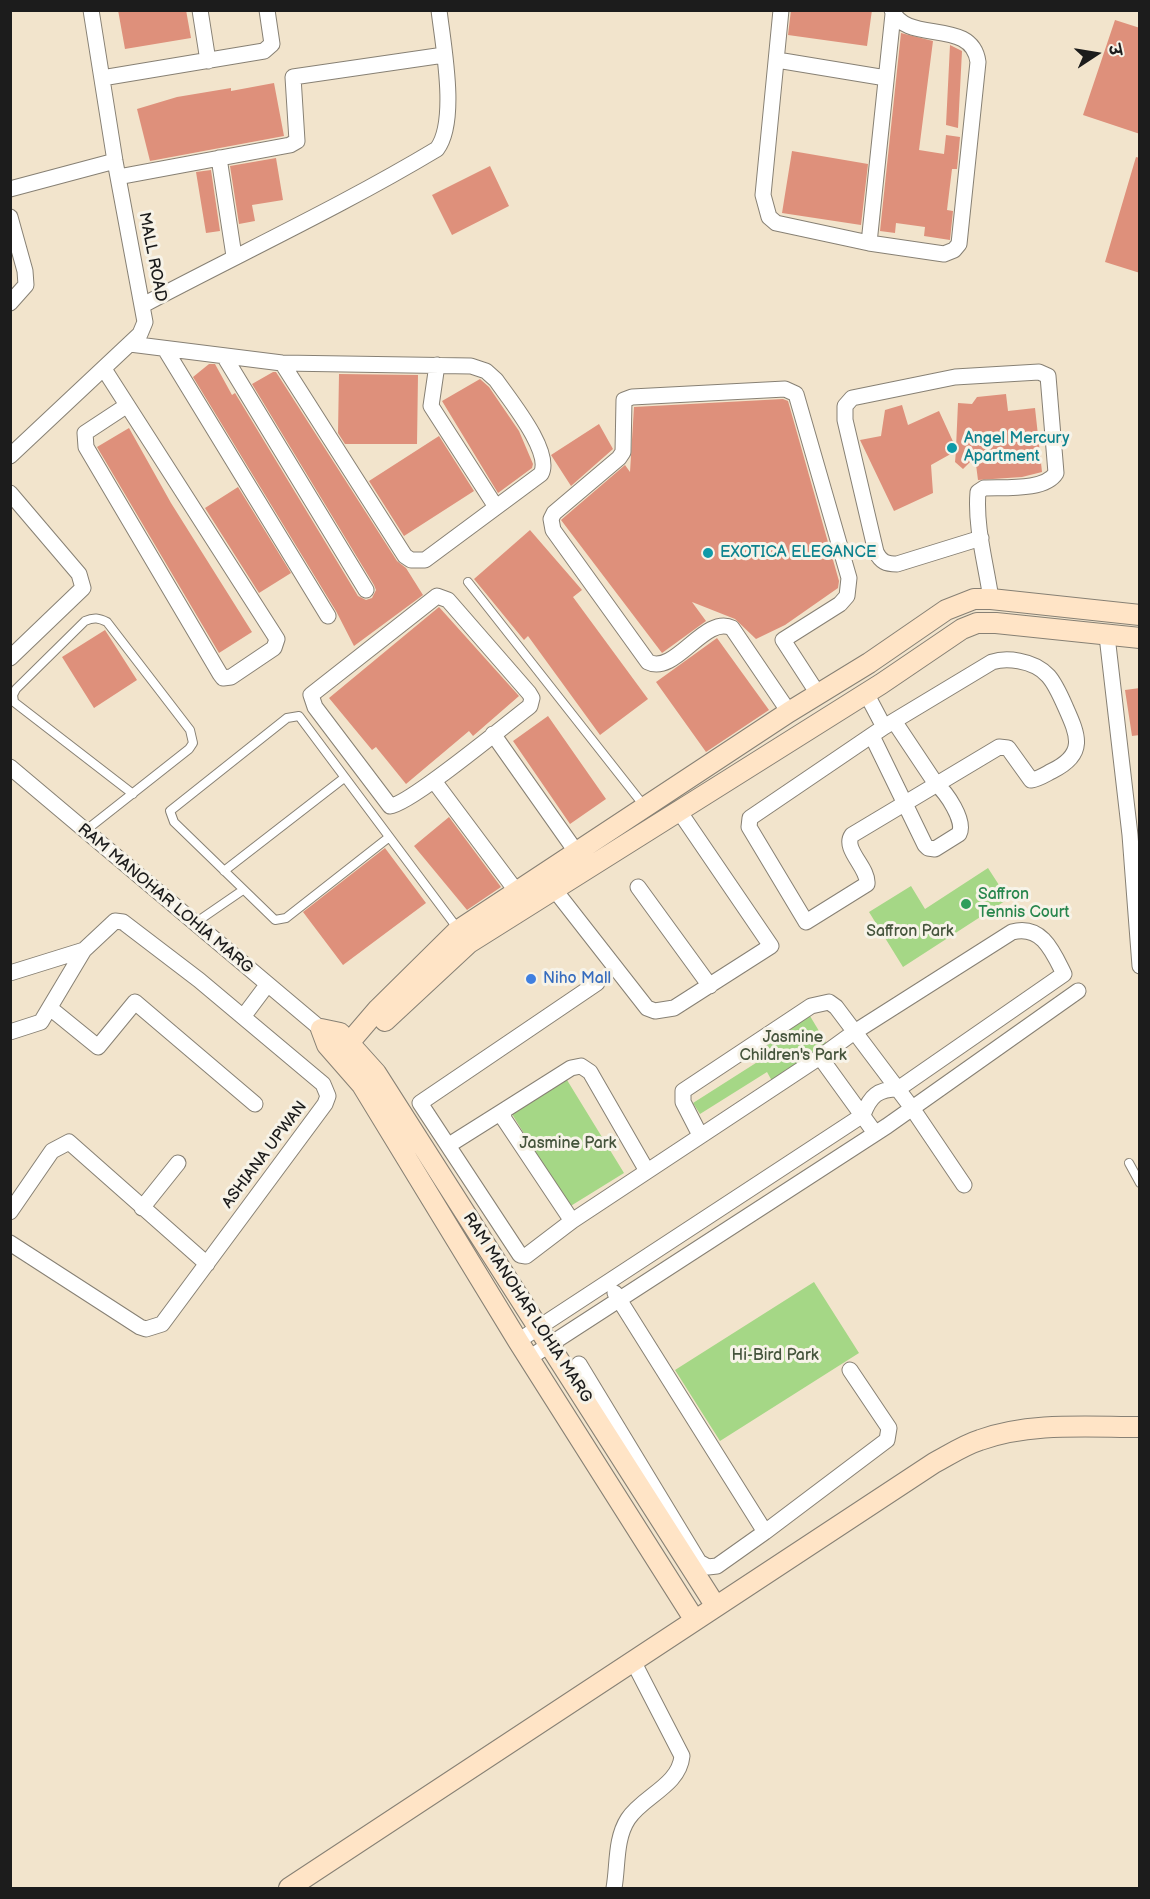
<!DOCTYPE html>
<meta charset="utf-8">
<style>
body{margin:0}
#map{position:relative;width:1150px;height:1899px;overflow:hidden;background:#f2e4cc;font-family:"Balsamiq Sans","Playpen Sans Deva",sans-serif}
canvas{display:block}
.frame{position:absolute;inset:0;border:12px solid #1c1c1c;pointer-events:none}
.north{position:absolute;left:1066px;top:24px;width:60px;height:60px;-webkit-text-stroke:4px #f7f3e8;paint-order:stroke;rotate:78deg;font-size:16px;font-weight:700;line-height:24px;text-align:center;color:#1c1c1c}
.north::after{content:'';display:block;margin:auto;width:21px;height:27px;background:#1c1c1c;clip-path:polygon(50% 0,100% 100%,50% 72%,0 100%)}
</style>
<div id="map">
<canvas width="1150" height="1899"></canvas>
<div class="frame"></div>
<div class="north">उ</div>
</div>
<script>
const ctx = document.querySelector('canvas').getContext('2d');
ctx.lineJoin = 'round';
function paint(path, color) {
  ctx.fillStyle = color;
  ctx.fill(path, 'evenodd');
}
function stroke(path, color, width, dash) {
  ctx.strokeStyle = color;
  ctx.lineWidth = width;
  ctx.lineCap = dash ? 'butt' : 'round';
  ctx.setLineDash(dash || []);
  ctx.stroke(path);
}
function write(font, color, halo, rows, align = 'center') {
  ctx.font = font + ' "Balsamiq Sans",sans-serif';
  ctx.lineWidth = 6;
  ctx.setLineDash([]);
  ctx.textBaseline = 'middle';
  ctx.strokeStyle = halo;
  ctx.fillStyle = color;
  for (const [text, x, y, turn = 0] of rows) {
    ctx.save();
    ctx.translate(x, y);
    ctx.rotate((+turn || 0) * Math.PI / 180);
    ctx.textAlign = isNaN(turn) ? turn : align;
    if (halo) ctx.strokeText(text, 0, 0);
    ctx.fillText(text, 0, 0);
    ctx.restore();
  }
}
const green = new Path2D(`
 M988,868L1008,899L903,967L869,912L911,886L925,909Z
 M810,1016L828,1046L772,1081L767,1072L700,1114L693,1103L759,1061L753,1052Z
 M567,1080L624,1173L569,1207L512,1114Z
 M814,1282L859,1353L720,1441L675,1370Z`);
const building = new Path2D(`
 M118,10H186L191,38L125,49Z
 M791,10H872L867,46L788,35Z
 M1115,20L1140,28V134L1083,115Z
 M901,33L933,41L919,150L944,154L946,135L960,137L957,169H952L947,210L953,211L950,240L924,236L925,227L896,223L895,233L880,231Z
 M950,45L962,51L958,128L946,125Z
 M274,83L284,136L150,161L137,109L177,97L231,88V91Z
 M792,151L868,164L861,225L782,213Z
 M1136,157L1140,158V273L1105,262Z
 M276,158L283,200L252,205L255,221L239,224L230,166Z
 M490,166L509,206L452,235L432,195Z
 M211,170L220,231L206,233L196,172Z
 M209,364H215L232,395L235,393L358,596L366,600L372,598L376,590L374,585L252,384L273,372H276L397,561L406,568L423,595L354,646L336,611L193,377Z
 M339,374L418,375L417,444H345L338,433Z
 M480,379L489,387L519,431L533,464L532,468L498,493L442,401Z
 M1006,394L1008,411L1035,408L1042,472L1022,477L978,480L975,457L963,469L955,462L956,451L931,465L933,493L894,511L860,440L881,436L885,410L902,405L908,425L939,411L956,448L958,403L972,404L977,397Z
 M783,399L788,401L839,581L838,588L785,625L756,639L735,619L692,602L706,621L662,653L561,520L625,465L630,472L634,407Z
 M599,424L613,449L571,486L551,455Z
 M129,428L171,503L252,632L219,653L97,447Z
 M439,436L474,491L404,536L369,481Z
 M238,487L291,573L259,593L205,508Z
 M530,530L582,590L573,597L648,699L600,735L528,636L524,640L474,579Z
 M439,607L519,696L473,736L469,731L406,784L376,747L372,750L329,698Z
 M105,630L137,680L94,708L62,657Z
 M717,638L769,710L706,752L656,682Z
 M1140,688V735L1132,736L1125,690Z
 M548,716L606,799L570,824L513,741Z
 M449,817L501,887L467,910L414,846Z
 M385,848L426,903L343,965L303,912Z`);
const lane = new Path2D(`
 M468,582L645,807
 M85,831L189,749L193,743L190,730L107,622C99,618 94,617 85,621L16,689L13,695L14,702L133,794
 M388,838L286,918L275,920L174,822L170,811L287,718L299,716L458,929
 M224,871L344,778
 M195,923L243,890
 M1129,1163L1140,1183`);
const street = new Path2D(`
 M200,10L208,61
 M781,10L763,195L769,217L776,223L869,243L944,254L954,250L959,244L978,62C972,17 906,45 892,10
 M777,60L886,78
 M102,78L264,51L272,44L267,10
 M219,158L234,256
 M118,177L290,145L297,141L293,77L444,55
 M10,189L115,161
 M10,217L25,271L26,285L10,303
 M869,243L893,14
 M143,305C241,253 342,206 437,149C458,121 443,45 439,10
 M130,344L282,363L471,366L486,371L496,380C509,399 553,452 541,474L425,560H411L405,556L282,363
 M165,349L328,616
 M224,356L366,590
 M437,365L431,406L496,507
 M104,369L277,639L274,648L231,677L223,678L220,674L86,447L85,433L126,406
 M10,456L140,334L145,322L115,161L91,10
 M10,493L79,574L83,588L10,658
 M981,538L897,564C886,564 881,562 876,552L845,420V406L852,398L955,377L1039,372L1048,376L1056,473C1045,491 1004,487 984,488L978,492C975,527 986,564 991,599
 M437,596L448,600L529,693L532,698L530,706C508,723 409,805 390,806L315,707L311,695Z
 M1107,636L1130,835L1140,966
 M866,693L884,727L992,662C1001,659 1009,659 1019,661C1047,666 1054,681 1065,706C1078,735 1087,754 1052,771C1046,774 1039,779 1031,780L1008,748L999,747L852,835C842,849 869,868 867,884L806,922L749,827L750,818L884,727
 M789,712L732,628C705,614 675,676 648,662L553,530L551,519L554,513L619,458L623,452L624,400L632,397L785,389L796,394L849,578L847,596L840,604L783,640L818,694
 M493,734L577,853
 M872,736L925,845L928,848L935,849L959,834C966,821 946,792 936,784L894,721
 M10,767L321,1029
 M434,781L517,892
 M638,887L710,986
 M554,889L647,1008L655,1011L674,1008L771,946L679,811
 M10,973L84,950L115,921L123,922L199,980L323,1084L328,1096L325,1104L162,1324L146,1329L140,1327L10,1243
 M50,1008L98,1047L135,1002L255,1104
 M243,1017L267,985
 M10,1032L41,1022L84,950
 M700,1135L683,1102V1091L811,1006L829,1002L836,1007L912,1108L964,1185
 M449,1145L503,1111
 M647,1171L590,1072L581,1066L571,1068L503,1111L504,1119L572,1221L820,1057
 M142,1208L178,1163
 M10,1212L52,1151L69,1142L207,1264
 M572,1221L526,1256L520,1255L420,1103L597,983
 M615,1293L765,1532L887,1440L889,1428L850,1370
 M518,1341L863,1115C870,1096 878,1089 898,1089L1064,974C1053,952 1042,924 1012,932L853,1033L820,1057L875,1133
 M529,1358L887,1126L1078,991
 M579,1364L699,1562L708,1567L717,1566L765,1532
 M614,1888C618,1866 615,1839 628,1819C643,1796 679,1786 682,1756L633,1661`);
const secondary = new Path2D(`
 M385,1021L469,943L881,684L962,629L977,623H996L1140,638
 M342,1051L378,1009L457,931L789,712L869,663L946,610L974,599H991L1140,615
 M694,1619L518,1341L362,1085L327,1045L321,1029L340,1033L376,1073L715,1605
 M289,1888L934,1463C949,1455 964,1445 980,1440C1030,1422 1087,1427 1140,1427`);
const markers = [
 [952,448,6,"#0f9aa8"],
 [708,553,6,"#0f9aa8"],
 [966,904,6,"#2e9e5b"],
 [531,979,6,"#3f7fe0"]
];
const streetNames = [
 ["MALL ROAD",152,257,79],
 ["RAM MANOHAR LOHIA MARG",165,899,40],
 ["ASHIANA UPWAN",265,1155,-53],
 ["RAM MANOHAR LOHIA MARG",527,1308,57]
];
const cultureNames = [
 ["Angel Mercury",964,439],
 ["Apartment",964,457],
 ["EXOTICA ELEGANCE",720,553]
];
const leisureNames = [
 ["Saffron",978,895],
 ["Tennis Court",978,913]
];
const parkNames = [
 ["Saffron Park",910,932],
 ["Jasmine",793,1038],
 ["Children's Park",793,1056],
 ["Jasmine Park",568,1144],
 ["Hi-Bird Park",775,1356]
];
const shopNames = [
 ["Niho Mall",543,979]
];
paint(green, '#a5d786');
paint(building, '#de907b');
stroke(lane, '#878074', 10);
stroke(street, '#878074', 17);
stroke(secondary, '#878074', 22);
stroke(lane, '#fff', 8);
stroke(street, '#fff', 15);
stroke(secondary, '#ffe4c6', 20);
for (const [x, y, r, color] of markers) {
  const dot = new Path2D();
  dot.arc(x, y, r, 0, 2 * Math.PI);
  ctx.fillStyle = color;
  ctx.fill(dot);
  stroke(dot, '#f7f3e8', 2);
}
write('16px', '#1c1c1c', '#f7f3e8', streetNames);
write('16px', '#0d838f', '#f7f3e8', cultureNames, 'left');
write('16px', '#27864d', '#f7f3e8', leisureNames, 'left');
write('16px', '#45543c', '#f7f3e8', parkNames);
write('16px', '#366cbe', '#f7f3e8', shopNames, 'left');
</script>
